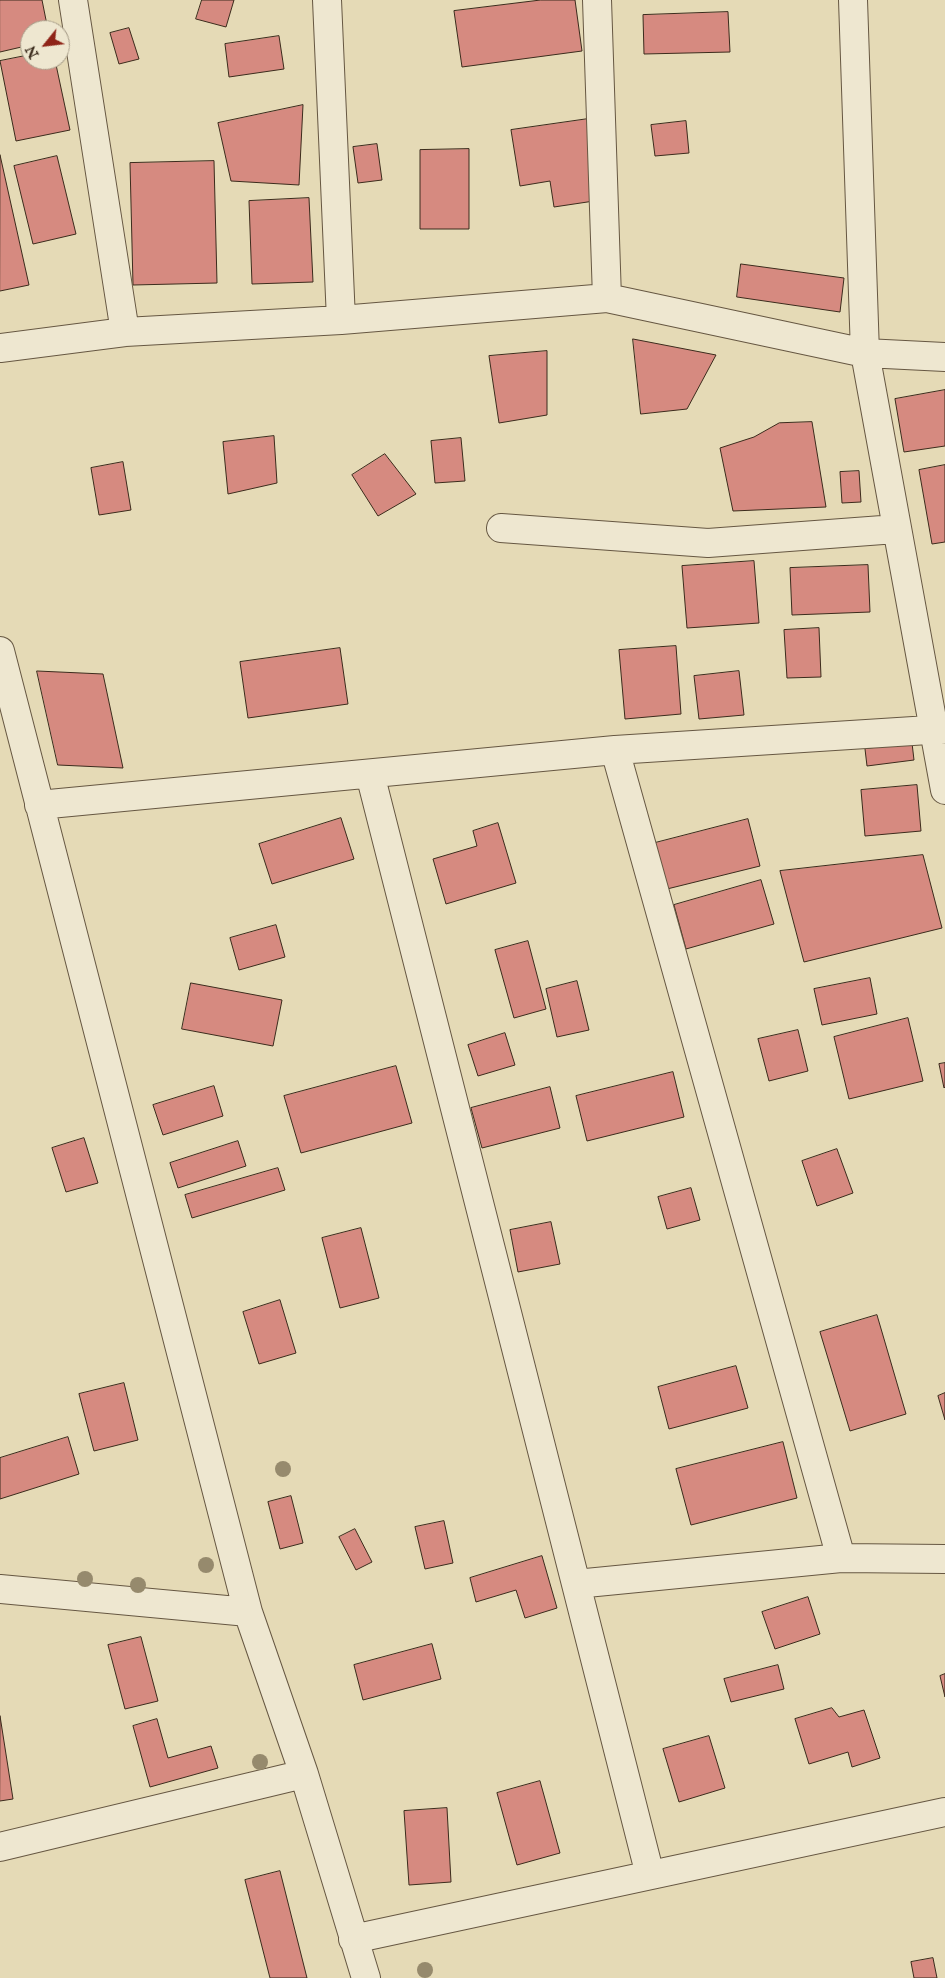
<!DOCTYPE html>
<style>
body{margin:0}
#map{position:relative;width:945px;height:1978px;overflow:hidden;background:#e5dab6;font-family:"IM FELL English",serif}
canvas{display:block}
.north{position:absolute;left:20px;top:20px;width:50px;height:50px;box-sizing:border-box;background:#eee7d0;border:1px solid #a69c88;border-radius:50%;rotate:241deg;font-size:14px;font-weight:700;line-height:20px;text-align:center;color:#3b2b1c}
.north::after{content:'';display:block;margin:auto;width:18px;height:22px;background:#8f2418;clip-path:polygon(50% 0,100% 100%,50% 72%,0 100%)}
</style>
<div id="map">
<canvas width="945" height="1978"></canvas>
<div class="north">N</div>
</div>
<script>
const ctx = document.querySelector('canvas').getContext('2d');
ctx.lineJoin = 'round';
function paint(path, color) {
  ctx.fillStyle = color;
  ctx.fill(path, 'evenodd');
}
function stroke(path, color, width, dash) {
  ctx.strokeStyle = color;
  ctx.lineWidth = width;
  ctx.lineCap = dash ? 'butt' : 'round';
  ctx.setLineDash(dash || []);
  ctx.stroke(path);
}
const building = new Path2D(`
 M0,0H42L48,30H30V45L0,52Z
 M202,0H234L226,27L196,19Z
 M541,0H575L582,51L462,67L454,11Z
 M728,12L730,52L644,54L643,15Z
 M129,28L139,59L119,64L110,33Z
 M279,36L284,69L229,77L225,44Z
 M30,55V60H55L70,130L16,141L0,61Z
 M303,105L299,185L231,181L218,123Z
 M602,117L614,198L554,207L550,181L520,186L511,130Z
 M686,121L689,153L655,156L651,125Z
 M377,144L382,180L358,183L353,147Z
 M469,149V229H420V150Z
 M0,155L29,285L0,291Z
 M57,156L76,234L33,244L14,166Z
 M214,161L217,283L133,285L130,163Z
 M309,198L313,282L252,284L249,201Z
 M741,264L844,278L840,312L737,297Z
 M633,339L716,355L687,409L641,414Z
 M547,351V415L499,423L489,356Z
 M945,390V446L904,452L895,399Z
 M812,422L826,507L733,511L720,448L754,437L779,423Z
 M274,436L277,483L228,494L223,442Z
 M461,438L465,481L435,483L431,441Z
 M385,454L416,494L378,516L352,475Z
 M123,462L131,510L99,515L91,468Z
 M945,465V542L932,544L919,470Z
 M859,471L861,502L842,503L840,472Z
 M754,561L759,623L687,628L682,566Z
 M868,565L870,612L792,615L790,568Z
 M819,628L821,677L787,678L784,630Z
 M676,646L681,714L625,719L619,650Z
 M340,648L348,704L248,718L240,662Z
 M37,671L103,674L123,768L58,765Z
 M739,671L744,715L699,719L694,676Z
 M912,743L914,760L867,766L865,749Z
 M917,785L921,831L865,836L861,790Z
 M341,818L354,859L272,884L259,844Z
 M748,819L760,866L667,889L655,843Z
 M498,823L516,883L446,904L433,859L477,846L473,831Z
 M923,855L942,928L804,962L780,871Z
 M761,880L774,924L686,949L674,905Z
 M276,925L285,957L239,970L230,938Z
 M528,941L546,1009L514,1018L495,950Z
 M870,978L877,1014L822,1025L814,989Z
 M577,981L589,1030L557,1037L546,989Z
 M191,983L282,1000L273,1046L182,1029Z
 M908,1018L923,1081L849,1099L834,1037Z
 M798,1030L808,1071L769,1081L758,1039Z
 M505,1033L515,1065L478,1076L468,1045Z
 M945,1063V1087L944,1088L939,1064Z
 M396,1066L412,1123L301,1153L284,1096Z
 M673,1072L684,1117L587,1141L576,1096Z
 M214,1086L223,1116L163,1135L153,1105Z
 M550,1087L560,1128L482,1148L471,1108Z
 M84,1138L98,1183L66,1192L52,1148Z
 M238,1141L246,1166L178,1188L170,1163Z
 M837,1149L853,1193L817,1206L802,1161Z
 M278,1168L285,1190L192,1218L185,1195Z
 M691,1188L700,1220L667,1229L658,1197Z
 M551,1222L560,1264L518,1272L510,1230Z
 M361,1228L379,1298L340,1308L322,1238Z
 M280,1300L296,1353L259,1364L243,1312Z
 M877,1315L906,1414L850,1431L820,1332Z
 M736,1366L748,1408L669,1429L658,1387Z
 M124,1383L138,1440L94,1451L79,1394Z
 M945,1393V1420L938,1396Z
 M68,1437L79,1474L0,1499V1458Z
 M783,1442L797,1498L691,1525L676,1469Z
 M291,1496L303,1543L280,1549L268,1502Z
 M444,1521L453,1563L425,1569L415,1527Z
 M355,1529L372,1562L356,1570L339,1537Z
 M542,1556L557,1608L525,1618L516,1590L476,1602L470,1578Z
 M808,1597L820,1634L775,1649L762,1612Z
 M141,1637L158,1701L125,1709L108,1645Z
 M432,1644L441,1679L363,1700L354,1665Z
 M778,1665L784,1689L731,1702L724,1679Z
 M945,1674V1697L940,1676Z
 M832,1708L839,1717L864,1710L880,1758L852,1767L848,1752L809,1764L795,1719Z
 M0,1716L13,1799L0,1801Z
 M157,1719L168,1758L211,1746L218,1768L150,1787L133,1726Z
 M709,1736L725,1788L679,1802L663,1749Z
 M540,1781L560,1853L517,1865L497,1793Z
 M447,1808L451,1882L409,1885L404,1811Z
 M280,1871L307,1978H270L245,1880Z
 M933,1958L937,1978H914L911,1962Z`);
const street = new Path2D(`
 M73,0L125,332
 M327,0L341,320
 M597,0L607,298
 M853,0L865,353L945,790
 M0,348L125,332L341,320L607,298L865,353L945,357
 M501,528L708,543L896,529
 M0,651L248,1612L304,1774L366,1978
 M615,750L841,1558
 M370,774L650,1875
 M39,805L615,750L945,729
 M576,1584L841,1558L945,1559
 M0,1589L248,1612
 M0,1847L304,1774
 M353,1939L945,1812`);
const trees = [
 [283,1469],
 [206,1565],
 [85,1579],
 [138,1585],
 [260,1762],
 [425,1970]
];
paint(building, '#d68a80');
stroke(building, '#3b2b1c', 1);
stroke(street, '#665742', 30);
stroke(street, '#eee7d0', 28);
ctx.fillStyle = '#968a6d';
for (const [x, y] of trees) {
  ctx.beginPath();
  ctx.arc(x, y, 8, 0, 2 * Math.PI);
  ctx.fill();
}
</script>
